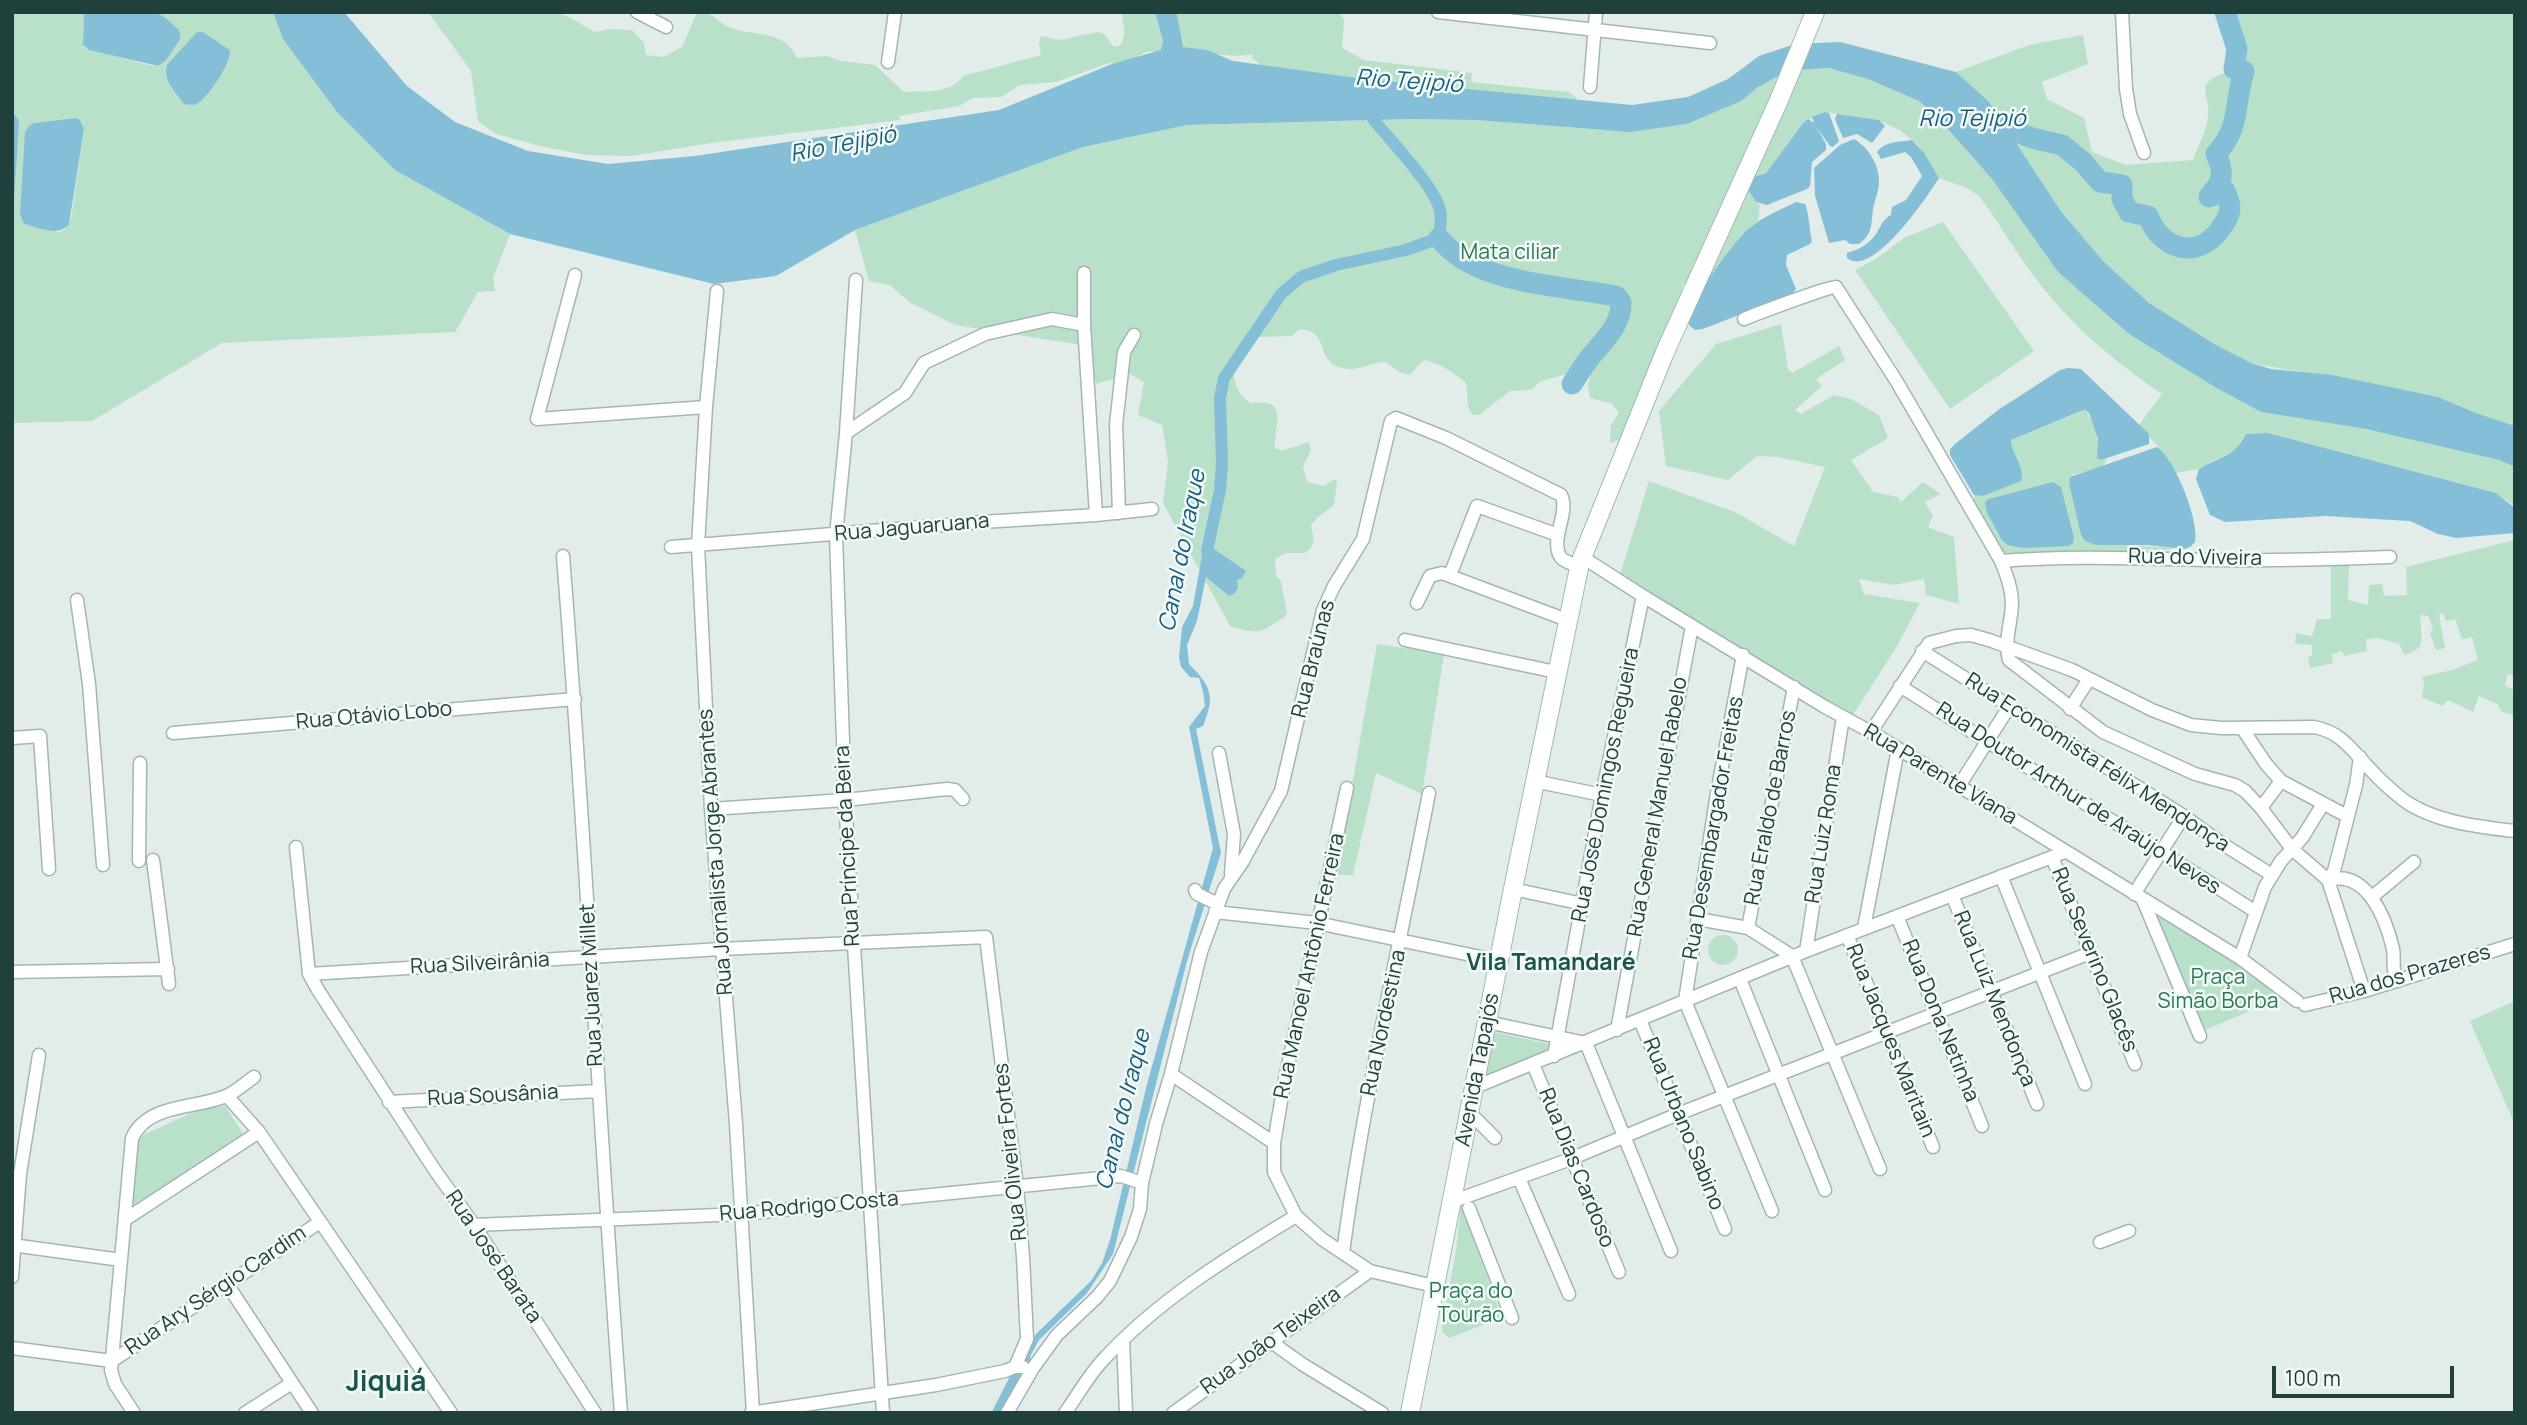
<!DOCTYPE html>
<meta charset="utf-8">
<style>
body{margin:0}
#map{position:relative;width:2527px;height:1425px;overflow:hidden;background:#e2edea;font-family:Manrope,sans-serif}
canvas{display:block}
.frame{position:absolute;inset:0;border:14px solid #20403c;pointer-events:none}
.scale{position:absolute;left:2272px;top:1366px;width:182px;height:32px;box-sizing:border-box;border:4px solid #20403c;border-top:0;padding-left:9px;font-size:21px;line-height:24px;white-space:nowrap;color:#20403c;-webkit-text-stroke:5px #f3f9f7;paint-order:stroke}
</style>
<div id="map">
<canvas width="2527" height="1425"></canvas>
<div class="frame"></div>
<div class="scale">100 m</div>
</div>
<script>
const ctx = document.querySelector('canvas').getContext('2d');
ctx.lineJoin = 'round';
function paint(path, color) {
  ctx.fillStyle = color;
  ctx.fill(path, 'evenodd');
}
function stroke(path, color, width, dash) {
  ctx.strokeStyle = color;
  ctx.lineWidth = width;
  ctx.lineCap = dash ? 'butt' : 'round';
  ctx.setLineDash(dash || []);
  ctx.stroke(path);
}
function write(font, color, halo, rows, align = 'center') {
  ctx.font = font + ' Manrope,sans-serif';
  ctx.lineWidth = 5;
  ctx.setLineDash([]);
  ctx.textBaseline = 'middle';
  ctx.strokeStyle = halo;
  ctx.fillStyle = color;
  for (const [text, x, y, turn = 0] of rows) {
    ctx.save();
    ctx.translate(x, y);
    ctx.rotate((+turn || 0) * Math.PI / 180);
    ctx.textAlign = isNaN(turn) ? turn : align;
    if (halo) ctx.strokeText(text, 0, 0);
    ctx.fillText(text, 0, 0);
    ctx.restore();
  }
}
const green = new Path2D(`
 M12,12H84L83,45L85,48L152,66H158L177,28L156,12H273L283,39L337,112L395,169L510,234L493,278L495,291L478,292L455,332L222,343L92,421L12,423V237L19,121L12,110ZM203,32L230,50L200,102L190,105ZM76,118L80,120L84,129L71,219L65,230L59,232L24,224L34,123Z
 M428,12H555L571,18L594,32L611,29L632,30L644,43L646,55L663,57L682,47L697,12C714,12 716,22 731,28C755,37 784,29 797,58L827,56L841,61L875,65L904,92C923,91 952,94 963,76L1041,55L1039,43L1041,36L1060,40L1098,32L1104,34L1113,46H1119C1129,35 1122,25 1122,12H1155L1163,41L1161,50L1154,53L1150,51C1136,55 1125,67 1109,63L1056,82L1020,85L1001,97L973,98L959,106L898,116L901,120L711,143L631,156L586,155L540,146L496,134L478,121L471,71Z
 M1174,12H1339L1344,20L1342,48L1364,60L1472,73L1471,82L1569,92L1577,98L1575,103L1264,68L1252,58V54C1237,59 1199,52 1183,47Z
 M2225,12H2515V426L2476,413L2438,397L2251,363L2216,345L2149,303L2103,261L2060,210L2025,161L2007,128L1956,72L2029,45L2083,35L2088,64L2042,82L2047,99L2084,118L2092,152L2126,165L2193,160C2197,148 2204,136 2207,124C2215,89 2186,86 2234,69L2237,49Z
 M1827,68L1868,79L1919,101L1939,119L1992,179L2058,272L2129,334L2213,386L2261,412L2366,429L2499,460L2515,467V506L2496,493L2268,433L2246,434L2231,455L2212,461L2199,469L2176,473L2161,450L2139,425L2162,394C2108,357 2067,322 2028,268C2011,245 1997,219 1979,196L1967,188L1939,178L1917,144L1901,131L1879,120L1825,112L1804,122L1766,173L1748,179L1756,202L1760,205L1758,221L1748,229L1703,288L1689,281L1683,284L1679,304L1625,437L1610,443L1611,425L1619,413L1612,404L1590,398L1588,385L1590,376L1584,367L1577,365L1567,374L1541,381L1531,390L1510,391L1479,415H1472L1468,406L1466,383C1452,372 1442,364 1425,360L1419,364L1410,375L1399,372L1386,362C1371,362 1357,372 1342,368C1313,360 1332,332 1300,329L1292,336L1256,337L1250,339L1233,364C1234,381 1236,394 1251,403C1290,397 1274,425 1275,448L1282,451L1309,442L1311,450L1303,466L1307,482L1324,486L1333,480H1337L1334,505L1319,516L1311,525L1314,540L1311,548L1305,553H1286L1275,559L1276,576L1281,581L1287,615C1260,633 1262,635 1230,626L1163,503L1168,462L1162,425L1138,415L1144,382L1130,374L1096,384L1090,352L1081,345L955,325L909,302L890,285L869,281L855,230L1083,147L1187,125L1412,119L1476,120L1601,130L1687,124L1740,101L1758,87L1788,71Z
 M1943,222L2034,351L1950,409L1855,270L1876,259L1904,238Z
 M1781,324L1788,369L1792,373L1839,346L1845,360L1816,379L1822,386L1795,410L1801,414L1834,395L1851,399L1879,415L1888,438L1851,460L1873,492L1898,497L1901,502L1923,482L1941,494L1925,502L1933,516L1928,527L1954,537L1959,604L1926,595L1924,579L1894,585L1859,579L1864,594L1920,603L1897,646L1853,715L1620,575L1649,481L1735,512L1794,546L1825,467L1778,457L1757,456L1728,480L1666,466L1659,411L1716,344Z
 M2085,410C2091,418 2096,428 2097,438C2099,447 2096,451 2101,460L2107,459L2103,467L2072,475L2069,479L2081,535L2090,543L2175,548L2166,550L2008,555C1992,541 1975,517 1974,495L1984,496L2021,480C2025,467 2011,454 2011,440Z
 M2515,540V676L2508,674L2505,685L2515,691V715L2502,712L2497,704L2479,696L2473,712L2448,700L2442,706L2422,697L2424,684L2422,677L2452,670L2478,660L2472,637L2462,639L2455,619L2446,621L2443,613L2439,615L2445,648L2436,650L2430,634L2433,628L2428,616L2420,615L2422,640L2419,648L2405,655L2399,644L2379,638L2366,639L2367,651L2344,656L2342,651L2332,654L2333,663L2310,668L2308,657L2312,655V645L2295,644L2296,633L2312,636L2317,619H2331V565L2349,564L2348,600L2368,605L2369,585L2382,584L2384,596L2407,595L2406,567Z
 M1377,644L1444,654L1422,794L1376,773L1353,875H1336Z
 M2160,918L2256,975L2273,989V1001L2203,1031L2157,919Z
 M1708 950a15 15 0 1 1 30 0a15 15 0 1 1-30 0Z
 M2515,1001V1125L2470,1021Z
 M1497,1033L1550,1044L1549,1053L1486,1076L1482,1071L1489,1035Z
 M225,1106L244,1135L129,1208L137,1138L204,1107Z
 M1461,1205L1502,1317L1450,1338L1443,1333L1442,1327L1456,1251Z`);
const water = new Path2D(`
 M84,12H156L167,19L177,28L180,33V39L166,60L158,66L89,50L83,45Z
 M273,12H344L407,86L455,122L528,151L608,164L695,156L999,110L1112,64L1161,50L1163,41L1155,12H1174L1177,15L1183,47L1207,50L1233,61L1364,79L1632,105L1688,97L1728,79L1759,56L1795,44L1840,42L1956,72L1989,102L2060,210L2103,261L2149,303L2216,345L2251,363L2271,369L2332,375L2438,397L2476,413L2515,426V467L2499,460L2366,429L2261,412L2213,386L2129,334L2058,272L1992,179L1939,119L1919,101L1868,79L1828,68L1788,71L1758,87L1741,101L1687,124L1630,132L1476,120L1412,119L1187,125L1083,147L855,230L776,276L714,284L510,234L395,170L337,112L283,39Z
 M197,32H203L230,50C231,63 211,92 201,101C196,106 190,105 184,104C175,91 163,81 167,65Z
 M12,110L19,121L12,237Z
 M1825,112L1829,113L1839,141L1833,147L1830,146L1817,128L1826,144V150L1812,162L1810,186L1807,189L1767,205L1756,202L1747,188L1748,179L1766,173L1804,122L1808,119L1814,123L1812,117Z
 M1837,114L1879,120L1885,126L1872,143L1857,134L1843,138L1835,119Z
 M76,118L80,120L84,129L69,224C59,238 38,227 24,224L20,214L25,132L29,126L34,123Z
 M1854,139C1868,147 1879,164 1879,181C1879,190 1875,200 1873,209C1871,224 1873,234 1859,244H1850L1845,240L1829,243L1815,196L1814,168L1840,145Z
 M1912,140L1924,153L1939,178C1927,197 1872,279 1847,258V253C1857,250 1866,246 1873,238C1880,230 1881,220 1891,215L1892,207L1906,200L1922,176L1911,157L1905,152L1881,159L1877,152C1885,141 1899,142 1912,140Z
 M1796,202L1805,204C1808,209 1810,232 1812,241L1810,244L1787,255L1786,265L1796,289L1792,294L1703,329L1695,330C1692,327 1689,326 1688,322C1686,305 1735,241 1748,229C1763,217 1779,210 1796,202Z
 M2068,368L2081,369L2149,434V444L2101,460L2097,458L2098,439L2089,413L2085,410L2081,411L2011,440C2011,454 2026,467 2021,481L1983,496L1974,495L1950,455V449L1955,444L1998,410L2060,370Z
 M2268,433L2496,493L2515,508V533L2456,538L2438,534L2410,521L2325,516L2225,522L2210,515L2196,479L2199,469C2224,454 2230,461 2246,434Z
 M2157,447C2175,459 2200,522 2195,542L2190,547L2184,549L2147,545H2096L2085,541L2081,535L2069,483L2070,477Z
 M2053,482L2061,487L2074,538L2073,543L2069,546L2023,548L2008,545L2002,540L1987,513L1985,502L1989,499Z
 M1206,533L1213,537L1211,547L1246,571L1242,578L1237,580L1238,588L1235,593L1229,596L1206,577L1197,621L1187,645L1189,664C1212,687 1215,697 1203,726L1196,729L1221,853L1187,961L1113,1254L1087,1293L1039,1340L1026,1364L1020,1362L1036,1334L1091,1281L1102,1263L1110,1240L1147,1084L1213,848L1189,727L1205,706L1203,691L1199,678L1190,677L1181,667L1179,658L1182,627L1193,606Z`);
const canal = new Path2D(`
 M1207,551L1220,490L1222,464L1220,398L1224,378L1281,294L1301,277L1336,265L1406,250L1439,238C1440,227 1443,215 1438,204C1428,180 1391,141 1373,119
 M998,1413L1025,1360`);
const river = new Path2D(`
 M1980,124L2007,128L2032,138L2062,145L2083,162L2100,182L2122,185V199L2129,212L2148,216C2161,250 2198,261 2221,228C2225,223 2230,214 2230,208C2230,203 2227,196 2225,191L2209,197C2223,180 2225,175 2216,154C2241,128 2234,103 2244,71L2234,69L2237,49L2225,12
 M1439,238C1476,285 1560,285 1616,296L1621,302C1622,326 1601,343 1588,360C1582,368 1577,377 1572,384`);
const street = new Path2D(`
 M637,12L666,27
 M1438,12L1710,43
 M2122,12L2126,89L2130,114L2144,153
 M888,62L895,12
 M1590,87L1596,12
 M1084,273V325L1096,515
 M575,275L537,419L706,407
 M856,280L846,433L836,535L845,800L883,1413
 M717,291L706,407L698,546L711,809L736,1124L753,1413
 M1744,319C1756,314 1830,286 1836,287L1897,382L2001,561C2007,576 2012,589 2012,605C2011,624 2004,641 2009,660L2103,732L2195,774L2235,785L2245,791L2261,808L2292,849L2328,880L2364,991
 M846,433L905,393L924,363L985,334L1052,319L1084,325
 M1119,513L1116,425L1124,352L1134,335
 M671,547L982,522L1096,515L1152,509
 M563,556C586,841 599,1127 621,1413
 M1581,559L1590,562L1643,596L1825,707L1871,732L2240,958L2297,1001
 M2001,561C2076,555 2145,559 2219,560C2276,561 2333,559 2390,557
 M1450,575L1477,506L1558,535
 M77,600L89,684L103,865
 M1417,603L1430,576L1442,573L1567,620
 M1405,640L1556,672
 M1922,651L2184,816L2221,843L2272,875
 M1743,655L1717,793L1685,1001L1772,1211
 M1900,686L2256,912
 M2070,709L2089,679
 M2242,728L2266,764L2281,781L2347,816
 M1871,732L1929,643L1956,636L1971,635L1989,640L2072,670L2152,710L2191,725L2221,728L2314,727C2341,732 2351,749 2369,768C2379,779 2393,792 2405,801C2435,822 2479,827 2515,831
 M173,733L575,699
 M12,738L40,736L49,869
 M1219,753L1234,834L1231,874
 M1534,781L1602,795
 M1959,786L2009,707
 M1347,788L1284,1084L1274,1143V1172L1296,1216L1322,1239L1370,1271L1434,1286
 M2261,808L2281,781
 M711,809L845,800L947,789L955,790L963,799
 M296,847L309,974L318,990L434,1169L474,1225L595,1413
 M2052,857L2135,1064
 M153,860L169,984
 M139,861L140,763
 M2001,876L2085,1084
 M2328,880C2367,869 2386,919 2393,949C2395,961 2391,970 2398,981
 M2328,880L2334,871L2356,785L2360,757
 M1513,889L1583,904
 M1195,890L1197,894L1218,904
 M2134,894L2184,816
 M1952,895L2037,1104
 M2372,897L2414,862
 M2143,900L2200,1036
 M1215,912L1317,923L1500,961
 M1897,916L1982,1126
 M1698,919L1748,928L1792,956L1880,1169
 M1748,928L1794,687
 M1864,928L1898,749
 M1847,935L1933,1147
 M1806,951L1843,717
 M2240,958L2265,887L2281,861L2302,838L2323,804
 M12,972L168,969
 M309,974L721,949L986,937L1017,1187L1023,1257L1027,1339L1015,1367
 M1740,979L1825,1190
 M2305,1005L2364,991L2515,944
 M1640,1020L1725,1229
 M1487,1022L1586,1043
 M1617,1030L1692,626
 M1586,1043L1671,1251
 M1554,1056L1602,795L1643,596
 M1533,1064L1619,1272
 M1171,1074L1274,1143
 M1473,1088L1806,951L2065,852
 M227,1096L259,1132L451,1413
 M389,1102L598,1091
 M1469,1112L1495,1138
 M1519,1178L1569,1294
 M1451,1202L1568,1160L1678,1114L2090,953
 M1469,1208L1512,1318
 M126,1219L259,1132
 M474,1225L742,1214L1121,1176L1142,1183
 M2100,1242L2129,1231
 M12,1245L121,1260
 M1343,1253C1363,1099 1400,946 1429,793
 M12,1277L20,1174L39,1055
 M227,1284L312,1413
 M1123,1340L1126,1413
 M1270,1341L1302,1364L1382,1413
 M12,1348L112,1361L320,1222
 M134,1413L115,1384L111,1370L132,1138C148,1103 196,1109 226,1096C236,1092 245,1083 254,1077
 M245,1413L292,1383
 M751,1413L936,1385L1005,1371L1015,1367H1023
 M1007,1413L1033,1368L1057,1335L1097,1297L1110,1281L1131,1237L1140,1209L1142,1183L1156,1124L1171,1074L1201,952L1224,889L1243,861L1281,791L1323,610L1334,586L1363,539L1391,421L1396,418L1446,438L1561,495C1570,512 1550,539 1560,556C1562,561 1574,564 1579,567
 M1065,1413C1078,1395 1088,1376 1103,1360C1157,1301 1228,1257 1296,1216
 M1173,1413L1370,1271`);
const secondary = new Path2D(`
 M1410,1413L1513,889L1580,563L1665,352L1779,100L1815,12`);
const parkNames = [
 ["Mata ciliar",1510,253],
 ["Praça",2218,978],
 ["Simão Borba",2218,1002],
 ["Praça do",1471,1292],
 ["Tourão",1471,1316]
];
const streetNames = [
 ["Rua Jaguaruana",912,528,-5],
 ["Rua do Viveira",2195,558,1],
 ["Rua Braúnas",1314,659,-76],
 ["Rua Otávio Lobo",374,716,-5],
 ["Rua Economista Félix Mendonça",2097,763,33],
 ["Rua Parente Viana",1940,775,31],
 ["Rua José Domingos Regueira",1606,785,-79],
 ["Rua Doutor Arthur de Araújo Neves",2078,799,33],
 ["Rua General Manuel Rabelo",1658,807,-80],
 ["Rua Eraldo de Barros",1771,808,-79],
 ["Rua Desembargador Freitas",1714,828,-80],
 ["Rua Luiz Roma",1824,834,-81],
 ["Rua Príncipe da Beira",848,846,-93],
 ["Rua Jornalista Jorge Abrantes",716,852,-94],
 ["Rua Severino Glacês",2094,960,68],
 ["Rua Silveirânia",480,964,-3],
 ["Rua Manoel Antônio Ferreira",1310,966,-78],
 ["Rua dos Prazeres",2410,975,-16],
 ["Rua Juarez Millet",592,985,-93],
 ["Rua Luiz Mendonça",1994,999,68],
 ["Rua Dona Netinha",1940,1021,68],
 ["Rua Nordestina",1384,1023,-78],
 ["Rua Jacques Maritain",1890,1041,68],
 ["Avenida Tapajós",1478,1070,-79],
 ["Rua Sousânia",493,1096,-3],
 ["Rua Urbano Sabino",1683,1124,68],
 ["Rua Oliveira Fortes",1011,1152,-96],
 ["Rua Dias Cardoso",1576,1168,68],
 ["Rua Rodrigo Costa",809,1207,-5],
 ["Rua José Barata",493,1257,56],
 ["Rua Ary Sérgio Cardim",216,1291,-34],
 ["Rua João Teixeira",1271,1341,-36]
];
const waterNames = [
 ["Rio Tejipió",1409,82,4],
 ["Rio Tejipió",1972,120],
 ["Rio Tejipió",843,145,-11],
 ["Canal do Iraque",1183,551,-79],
 ["Canal do Iraque",1124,1110,-76]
];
const neighbourhoodNames = [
 ["Vila Tamandaré",1551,964]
];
const districtNames = [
 ["Jiquiá",386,1383]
];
paint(green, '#b9e0c9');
paint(water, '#85bed7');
stroke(canal, '#85bed7', 12);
stroke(river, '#85bed7', 21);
stroke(street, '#a4b6b2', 15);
stroke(secondary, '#9fbab4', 20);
stroke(street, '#fff', 12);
stroke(secondary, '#fff', 18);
write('21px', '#277a53', '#f3f9f7', parkNames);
write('21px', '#20403c', '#f3f9f7', streetNames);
write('italic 23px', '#155f81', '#f3f9f7', waterNames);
write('bold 23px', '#1a544e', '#f3f9f7', neighbourhoodNames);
write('bold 28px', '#1a544e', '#f3f9f7', districtNames);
</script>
